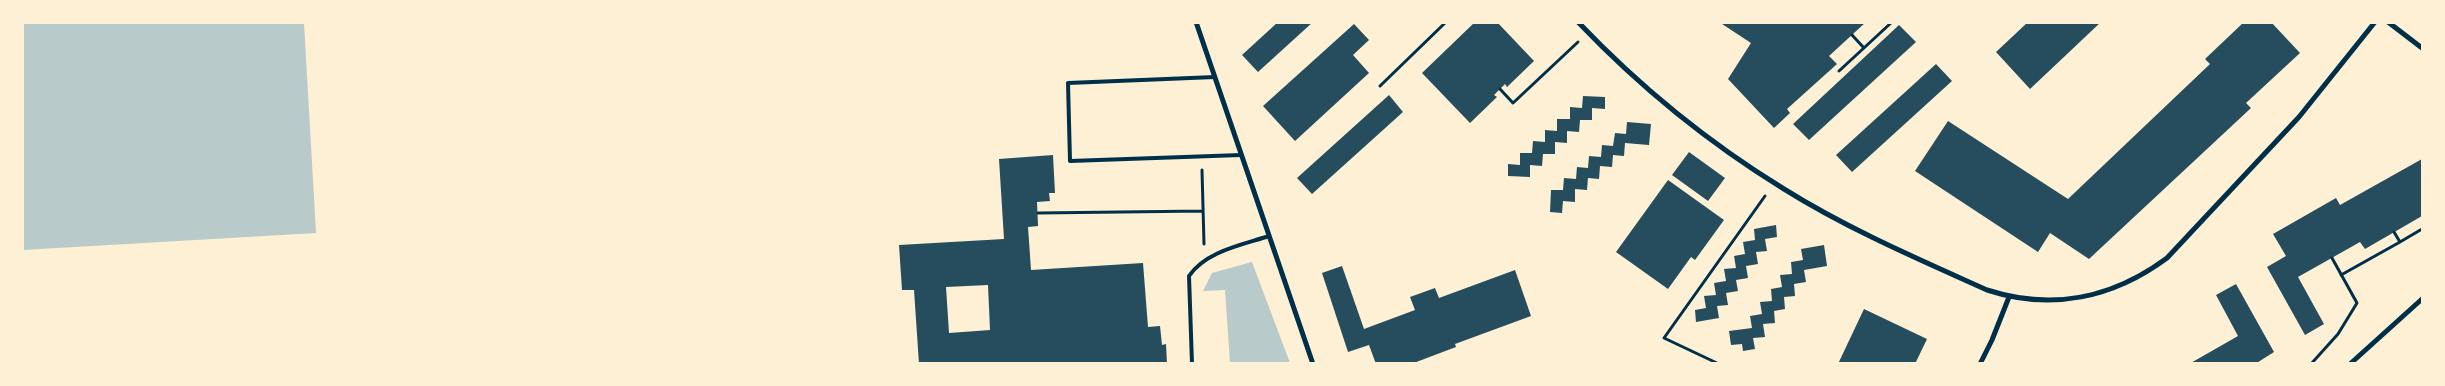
<!DOCTYPE html>
<style>
body{margin:0}
#map{position:relative;width:2445px;height:386px;overflow:hidden;background:#fdf0d5;font-family:Barlow,sans-serif}
canvas{display:block}
.frame{position:absolute;inset:0;border:24px solid #fdf0d5;pointer-events:none}
</style>
<div id="map">
<canvas width="2445" height="386"></canvas>
<div class="frame"></div>
</div>
<script>
const ctx = document.querySelector('canvas').getContext('2d');
ctx.lineJoin = 'round';
function paint(path, color) {
  ctx.fillStyle = color;
  ctx.fill(path, 'evenodd');
}
function stroke(path, color, width, dash) {
  ctx.strokeStyle = color;
  ctx.lineWidth = width;
  ctx.lineCap = dash ? 'butt' : 'round';
  ctx.setLineDash(dash || []);
  ctx.stroke(path);
}
const green = new Path2D(`
 M23,22L304,23L316,233L23,250Z
 M1252,262L1290,363H1230L1225,290L1203,291L1212,273Z`);
const building = new Path2D(`
 M1278,22H1313L1258,72L1242,55Z
 M1475,22H1497L1534,61L1507,87L1505,84L1494,95L1497,97L1470,123L1422,73Z
 M1719,22H1866L1829,56L1837,64L1787,109L1790,113L1774,128L1728,79L1751,43Z
 M2028,22H2101L2030,89L1996,52Z
 M2244,22H2271L2300,53L2246,103L2251,108L2089,259L2050,233L2038,252L1915,171L1948,121L2068,199L2210,64L2205,59Z
 M1354,24L1369,40L1353,55L1369,73L1295,141L1263,106Z
 M1899,25L1916,42L1809,140L1793,124Z
 M1936,64L1952,81L1852,172L1836,155Z
 M1389,95L1403,112L1312,194L1297,178Z
 M1583,96L1605,97V109L1592,108V120H1580L1579,132L1567,131V143L1555,142V154H1543L1542,166L1530,165V177L1508,176V164L1520,165V153H1532L1533,141L1545,142V130L1557,131V119H1570V107L1582,108Z
 M1627,122L1651,124L1649,145L1625,143L1624,156L1613,155L1612,167L1600,166L1599,179L1588,178L1587,190L1575,189V202L1563,201L1562,213L1550,212L1551,190H1563L1564,178L1576,179L1577,167L1588,168L1589,156L1601,157L1602,145L1613,146L1615,133L1626,134Z
 M1689,152L1725,178L1708,201L1672,175Z
 M1053,155L1055,193H1049L1050,201L1037,202L1038,226L1028,227L1031,270L1143,263L1148,327L1160,326L1162,345L1166,344L1167,364H919L914,290H902L899,245L1004,239L999,159ZM988,285L990,330L949,333L946,287Z
 M2422,159V216L2365,249L2360,242L2298,277L2324,324L2305,335L2267,267L2286,256L2273,234L2336,198L2340,205Z
 M1668,180L1724,220L1695,260L1691,257L1668,289L1616,252Z
 M1776,225L1777,237L1765,239L1767,251L1756,252L1758,264L1746,266L1748,278L1736,280L1738,291L1726,293L1728,305L1717,306L1719,318L1696,322L1695,310L1706,308L1704,296L1716,295L1714,283L1726,281L1724,269L1736,268L1734,256L1745,254L1743,242L1755,240L1754,229Z
 M1824,245L1827,266L1804,270L1806,282L1794,284L1795,296L1784,297L1785,309L1774,311L1775,323L1763,324L1765,337L1753,338L1755,349L1743,351L1742,344L1731,345L1729,331L1752,328L1750,316L1762,314L1760,302L1772,301L1771,289L1782,287L1780,275L1792,274L1791,262L1803,260L1801,249Z
 M1342,266L1364,329L1415,310L1410,297L1435,288L1439,298L1515,270L1531,316L1455,344L1456,347L1411,364H1376L1369,345L1348,352L1322,273Z
 M2236,284L2274,352L2255,364H2189L2238,336L2216,295Z
 M1864,309L1927,339L1915,364H1838Z`);
const path = new Path2D(`
 M1852,35L1864,48
 M1839,71L1892,22
 M1380,86L1446,22
 M1500,89L1513,103L1578,42
 M1202,170L1204,244
 M1038,213L1203,211
 M2400,242L2422,229
 M2341,275L2400,242L2394,232
 M1719,364L1664,338L1765,196
 M2311,364L2338,334L2357,303L2332,258`);
const service = new Path2D(`
 M1215,77L1068,83L1070,161L1241,155
 M1192,364L1189,276C1206,251 1242,245 1269,236`);
const minor = new Path2D(`
 M1196,22L1313,364
 M1578,22C1639,86 1709,143 1784,189C1848,229 1918,259 1987,290C2052,311 2113,298 2167,258L2299,117L2375,22
 M2388,22L2422,48
 M1980,364L1992,340L2009,297
 M2350,364L2422,299`);
paint(green, '#b9caca');
paint(building, '#264d5e');
stroke(path, '#003049', 3);
stroke(service, '#003049', 4);
stroke(minor, '#003049', 5);
</script>
